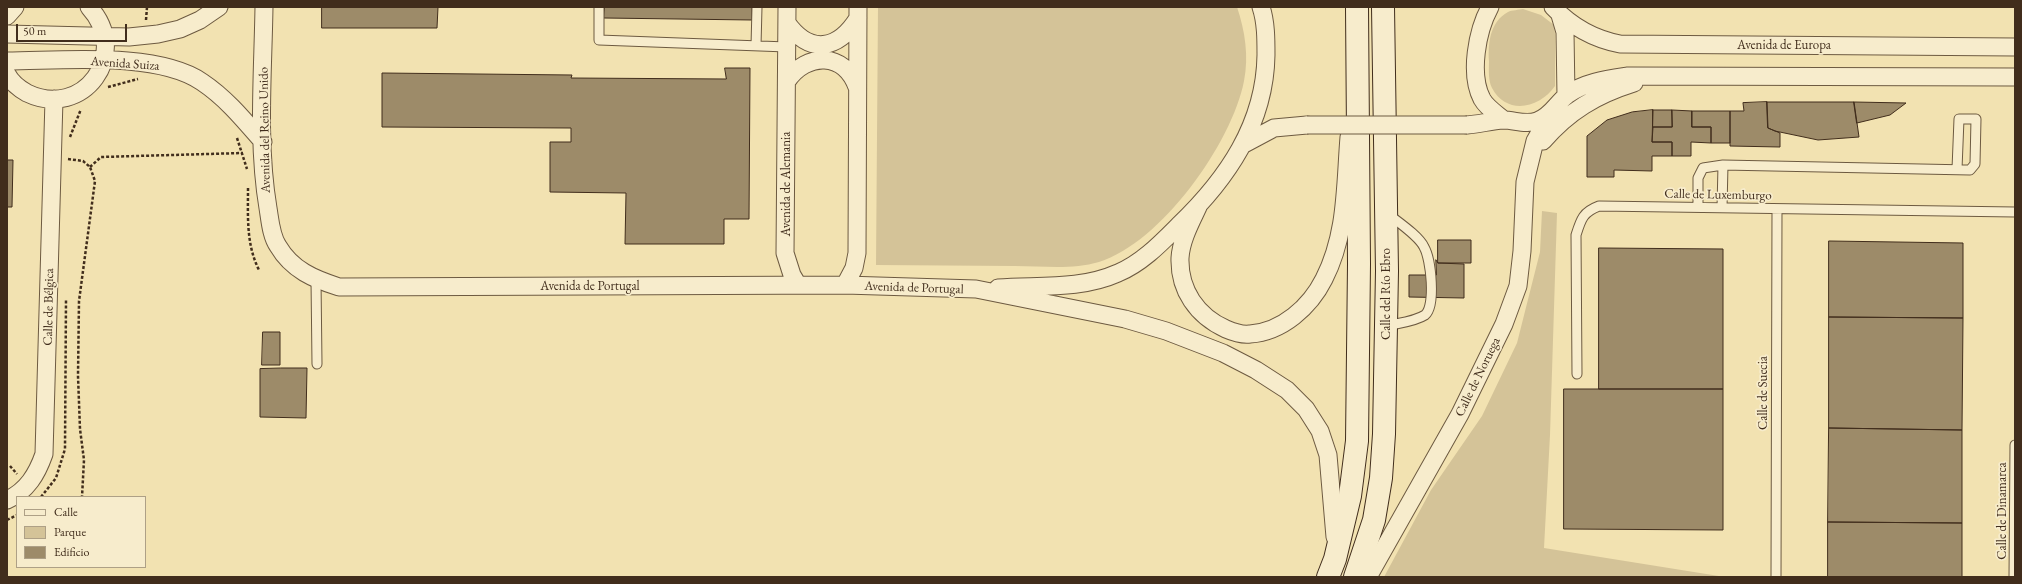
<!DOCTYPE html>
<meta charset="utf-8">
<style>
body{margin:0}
#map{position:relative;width:2022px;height:584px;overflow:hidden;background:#f2e2b1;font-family:"EB Garamond",serif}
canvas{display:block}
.frame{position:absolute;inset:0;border:8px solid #412d1c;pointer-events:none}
.legend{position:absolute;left:16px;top:496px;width:130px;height:72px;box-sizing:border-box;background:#f7eccc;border:1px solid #aea086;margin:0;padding:5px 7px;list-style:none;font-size:12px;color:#412d1c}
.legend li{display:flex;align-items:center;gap:8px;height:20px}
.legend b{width:20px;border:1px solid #aea086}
.scale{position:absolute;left:16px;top:24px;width:111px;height:18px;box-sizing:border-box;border:2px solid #412d1c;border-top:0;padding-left:5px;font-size:12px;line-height:14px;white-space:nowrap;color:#412d1c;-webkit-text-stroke:3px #f7eccc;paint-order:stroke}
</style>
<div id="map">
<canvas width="2022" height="584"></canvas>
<div class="frame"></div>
<ul class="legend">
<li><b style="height:5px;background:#f7eccc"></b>Calle</li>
<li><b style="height:11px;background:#d4c398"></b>Parque</li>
<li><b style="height:11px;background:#9d8b69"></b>Edificio</li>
</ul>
<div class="scale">50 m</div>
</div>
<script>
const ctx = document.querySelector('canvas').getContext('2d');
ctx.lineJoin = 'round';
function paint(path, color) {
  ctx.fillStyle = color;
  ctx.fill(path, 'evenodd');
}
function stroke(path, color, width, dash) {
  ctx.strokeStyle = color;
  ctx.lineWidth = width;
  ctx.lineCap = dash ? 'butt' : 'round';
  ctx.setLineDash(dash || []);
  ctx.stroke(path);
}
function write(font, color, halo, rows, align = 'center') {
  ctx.font = font + ' "EB Garamond",serif';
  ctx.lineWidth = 3.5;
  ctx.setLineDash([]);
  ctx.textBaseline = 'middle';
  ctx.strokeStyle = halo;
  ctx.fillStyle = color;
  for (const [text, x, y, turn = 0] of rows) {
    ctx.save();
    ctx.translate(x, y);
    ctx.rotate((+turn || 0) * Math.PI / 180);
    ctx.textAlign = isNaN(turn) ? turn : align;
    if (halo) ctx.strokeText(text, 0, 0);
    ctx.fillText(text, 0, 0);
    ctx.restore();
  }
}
const green = new Path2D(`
 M878,7H1237C1245,31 1249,56 1244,81C1232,143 1161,243 1099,262C1072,270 1043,266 1015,266C969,266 922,265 876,265Z
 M1523,9L1541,15L1554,25L1555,34V86C1540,108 1507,116 1492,88C1488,80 1489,70 1489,61C1488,42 1490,22 1508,12C1512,10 1519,10 1523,9Z
 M1542,211L1557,213L1550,435L1544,548L1725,577H1384L1431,490L1482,416L1517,343L1540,252Z`);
const building = new Path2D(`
 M322,7H438L437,28H322Z
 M605,7H752V20L604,18Z
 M725,68H750L749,219H724V244H625L626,193L550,192V142H571V128L382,127V73L572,75L571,78L726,79Z
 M1767,102L1768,128L1780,133V147L1730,146V111H1744L1743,103Z
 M1767,102H1854L1859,137L1818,140L1775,131L1768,128Z
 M1854,102L1906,103L1890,115L1857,123Z
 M1653,110L1652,142H1672V156H1652V171L1614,170V177H1587V136L1607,120L1632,112Z
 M1653,110H1672V127H1653Z
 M1672,110L1692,111V127H1711V143L1691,142V156H1672V142H1652L1653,127H1672Z
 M1692,111H1730V143H1711V127H1692Z
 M7,160H13L12,207H7Z
 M1438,240H1471V263H1438Z
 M1829,241L1963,243V318L1829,317Z
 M1599,248L1723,249V389H1599Z
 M1436,260L1438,263L1464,264V298L1409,297V275H1436Z
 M1829,317L1963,318L1962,430L1829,428Z
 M263,332H280V365H262Z
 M281,368H307L306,418L260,417V369Z
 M1564,389H1723V530L1564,529Z
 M1829,428L1962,430V523L1828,522Z
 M1828,522L1962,523V577H1828Z`);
const path = new Path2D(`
 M146,20L147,7
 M108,87L138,79
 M70,137L81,109
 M237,138L247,169
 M68,159L83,161L90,167L95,181L79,301L78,376L80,429L84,460L82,497
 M90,167L101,157L243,153
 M248,188C248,217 246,244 259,270
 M10,466L17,474
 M41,497L56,478L65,449L66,300
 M7,520L17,515`);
const service = new Path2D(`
 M599,7V40L787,47
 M756,46L757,7
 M1723,165L1970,170L1975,164L1976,119H1959L1957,169
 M1698,207V178L1703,168L1723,165L1722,208
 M316,280L317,364
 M1386,326C1398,323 1414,322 1425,315C1436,306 1431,259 1424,247C1419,236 1398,222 1388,214
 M1577,374L1576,235C1581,219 1583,212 1599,206L2015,212
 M1776,577L1777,209
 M2014,577L2015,445`);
const minor = new Path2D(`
 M264,7C263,73 257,143 268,208C270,220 271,236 278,246C292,270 314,279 339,287L845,285L976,289L1125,319L1166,331L1223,353L1256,370L1287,390L1306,409L1320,431L1328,455L1335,537
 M787,7L785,253L792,275L798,285
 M1490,7C1477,31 1469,74 1482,99C1487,108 1497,114 1504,120
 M1553,7C1572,27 1594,39 1620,44L2015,47
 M1560,15L1565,32L1566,96
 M7,16L15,7
 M787,23C810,55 838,50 858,18
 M7,34L129,37L158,34L180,29L200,20L219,7
 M7,61C61,61 157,51 202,82C226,98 244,120 263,142
 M7,74C11,82 20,89 27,93C83,120 132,54 89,7
 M787,81C807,52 844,52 857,87
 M1467,125C1479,124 1491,121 1503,120C1515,120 1525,125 1537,121C1551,116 1556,104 1567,95C1584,82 1608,79 1628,76L2015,77
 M1543,141C1569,111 1596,95 1634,83
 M1244,144L1274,128L1307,125
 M1198,207C1191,222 1181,240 1180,258C1179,290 1197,316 1226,329C1233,332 1243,335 1250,334C1282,332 1310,307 1324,279C1347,234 1345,186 1349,137
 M845,285L854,268L857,253L858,7
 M998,288C1038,285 1080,290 1118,273C1142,263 1161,243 1179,225C1227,179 1265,124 1266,55C1266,39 1266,22 1261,7
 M7,500C27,491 37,474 44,454L54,99
 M1368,577L1460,414L1504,324L1518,286L1522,251L1525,182L1535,141L1551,113`);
const secondary = new Path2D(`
 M1328,577L1335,559L1350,496L1357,441L1359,264L1357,7
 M1355,577L1374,520L1381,478L1384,434L1387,271L1383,7`);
const minorBridge = new Path2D(`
 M1307,125H1467`);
const streetNames = [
 ["Avenida de Europa",1784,45],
 ["Avenida Suiza",125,64,4],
 ["Avenida del Reino Unido",265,130,-91],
 ["Avenida de Alemania",786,184,-90],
 ["Calle de Luxemburgo",1718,195,1],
 ["Avenida de Portugal",590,286],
 ["Avenida de Portugal",914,288,2],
 ["Calle del Río Ebro",1386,294,-90],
 ["Calle de Bélgica",49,307,-89],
 ["Calle de Noruega",1478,377,-64],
 ["Calle de Suecia",1763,393,-90],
 ["Calle de Dinamarca",2002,511,-90]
];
paint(green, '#d4c398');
paint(building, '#9d8b69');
stroke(building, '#412d1c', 1);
stroke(service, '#6d5a41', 11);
stroke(minor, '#6d5a41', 19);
stroke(secondary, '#412d1c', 24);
stroke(path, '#412d1c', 2.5, [3, 2]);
stroke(service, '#f7eccc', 9);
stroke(minor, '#f7eccc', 17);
stroke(secondary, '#f7eccc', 22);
stroke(minorBridge, '#6d5a41', 19, []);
stroke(minorBridge, '#f7eccc', 17);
write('13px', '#412d1c', '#f7eccc', streetNames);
</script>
